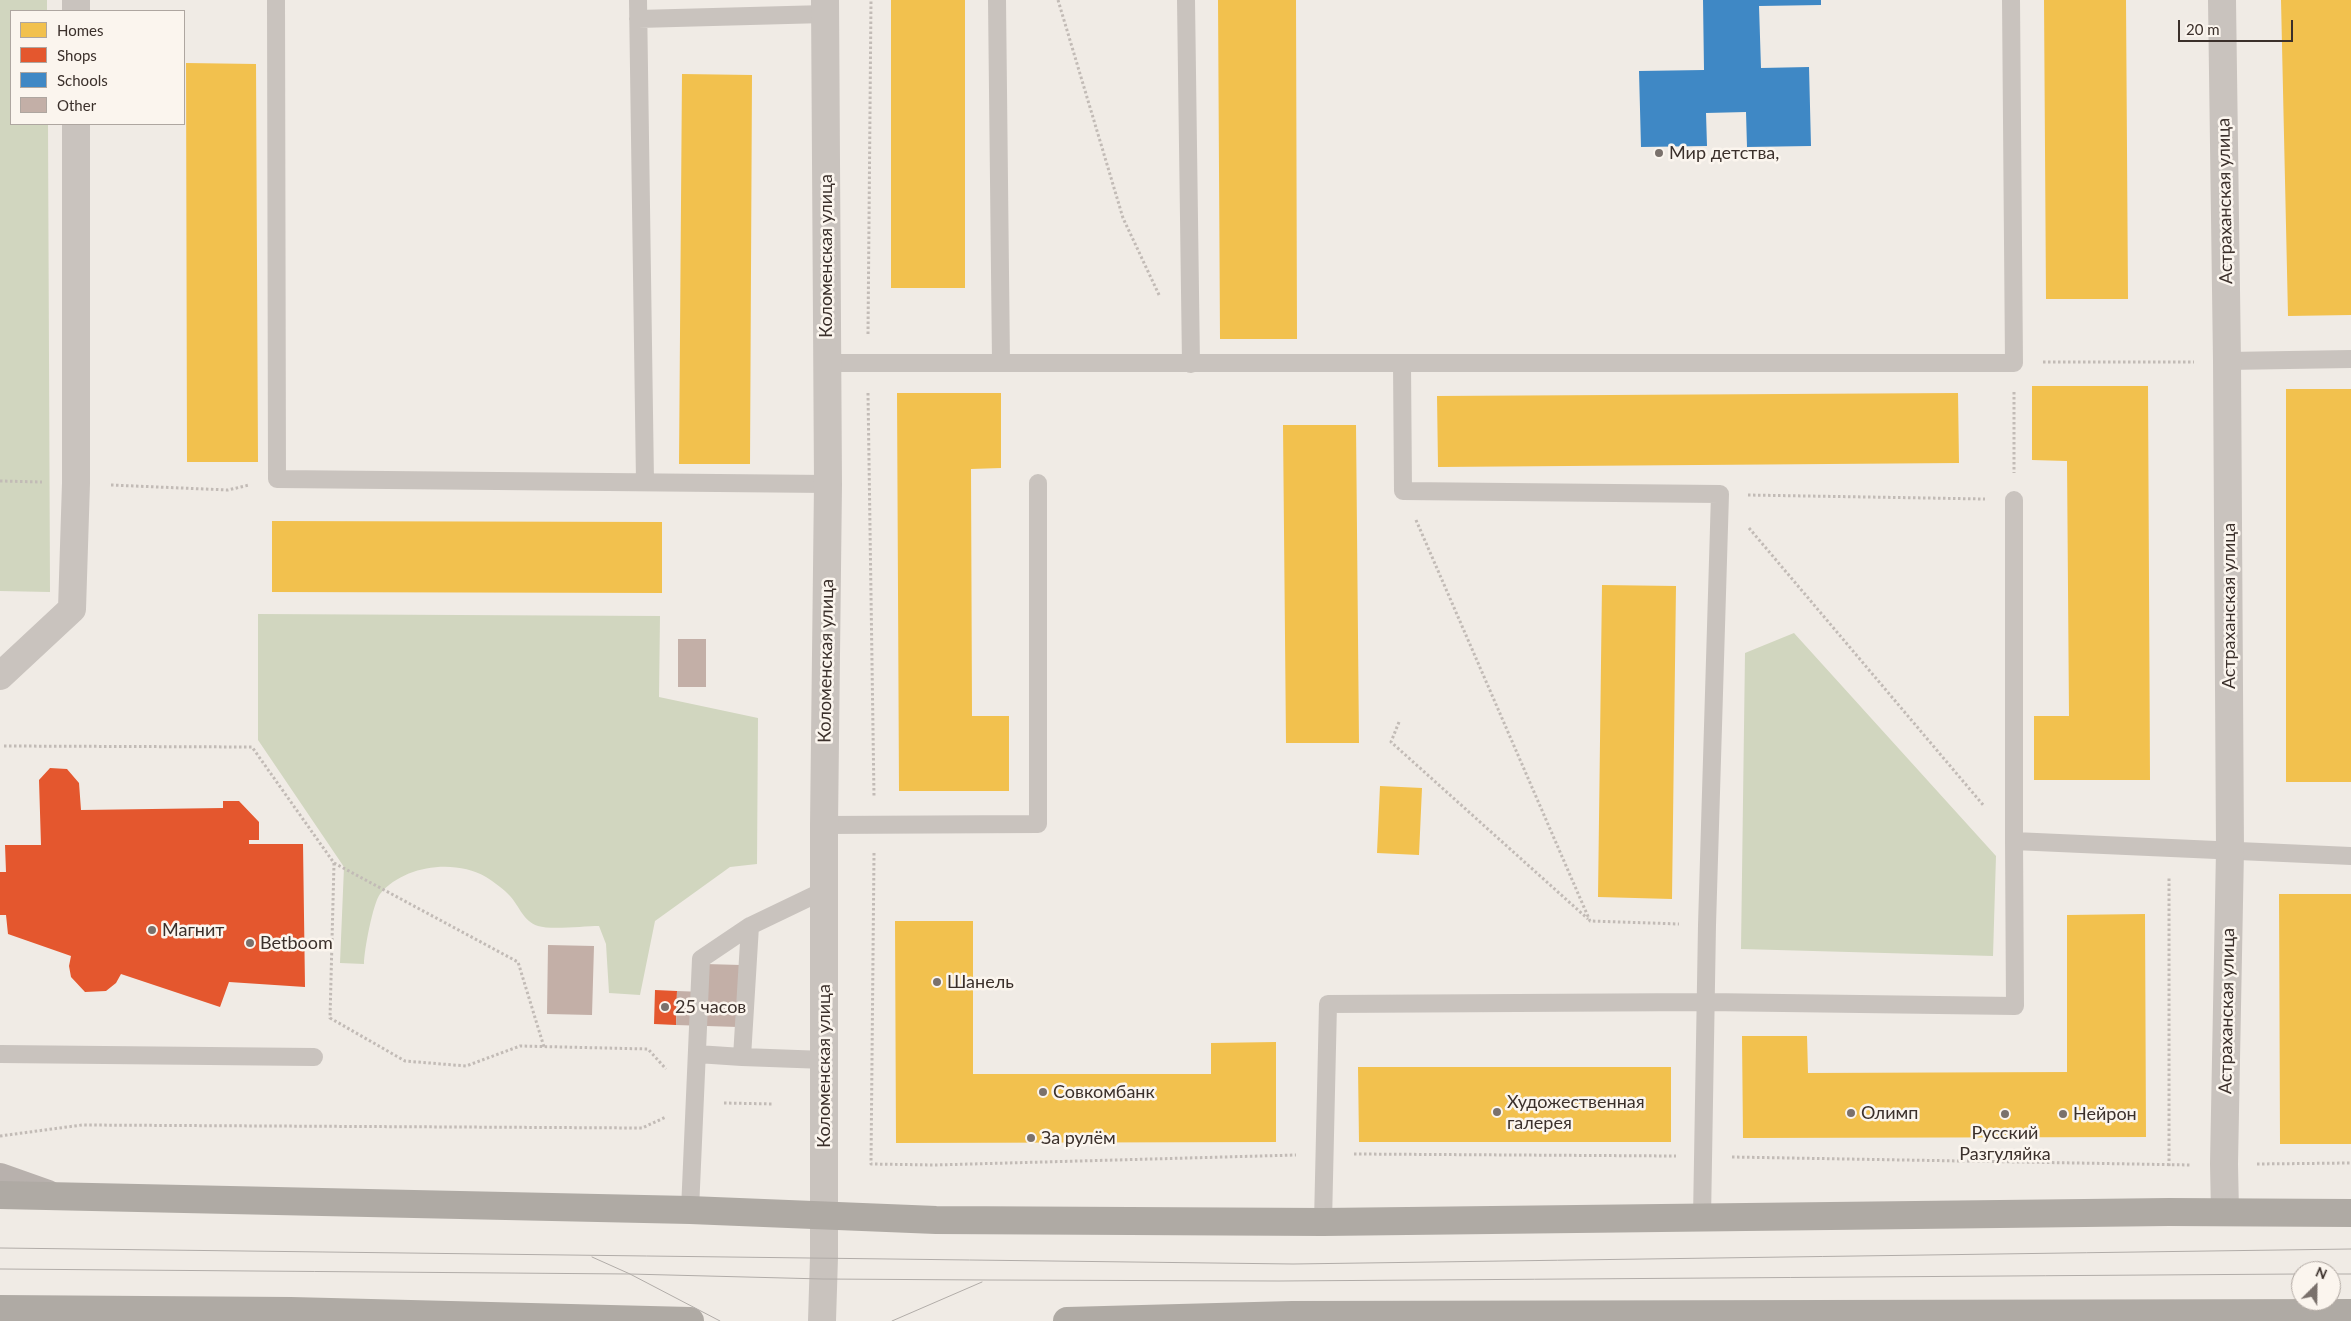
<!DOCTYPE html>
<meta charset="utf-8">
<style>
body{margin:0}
#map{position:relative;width:2351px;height:1321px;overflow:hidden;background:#f0ebe5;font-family:Lato,sans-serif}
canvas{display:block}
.legend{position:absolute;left:10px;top:10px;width:175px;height:115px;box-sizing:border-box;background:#fbf5ee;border:1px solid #aea6a0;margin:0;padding:6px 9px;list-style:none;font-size:15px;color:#3b302b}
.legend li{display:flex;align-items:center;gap:10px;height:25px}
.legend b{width:25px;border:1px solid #aea6a0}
.north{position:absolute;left:2291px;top:1261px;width:50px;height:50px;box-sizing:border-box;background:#fbf5ee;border:1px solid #aea6a0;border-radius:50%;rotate:23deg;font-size:14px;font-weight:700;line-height:20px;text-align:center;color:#3b302b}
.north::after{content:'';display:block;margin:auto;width:18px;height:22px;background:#7a716c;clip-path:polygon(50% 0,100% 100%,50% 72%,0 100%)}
.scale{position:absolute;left:2178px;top:20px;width:115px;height:22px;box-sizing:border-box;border:2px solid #3b302b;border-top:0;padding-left:6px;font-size:15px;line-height:18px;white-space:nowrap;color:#3b302b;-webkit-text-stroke:4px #fbf5ee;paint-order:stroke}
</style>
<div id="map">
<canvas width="2351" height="1321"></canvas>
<ul class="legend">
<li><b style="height:14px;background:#f2c14e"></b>Homes</li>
<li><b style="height:14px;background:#e4572e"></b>Shops</li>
<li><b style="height:14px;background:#3f88c5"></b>Schools</li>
<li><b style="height:14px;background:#c3afa7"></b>Other</li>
</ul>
<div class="north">N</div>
<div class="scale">20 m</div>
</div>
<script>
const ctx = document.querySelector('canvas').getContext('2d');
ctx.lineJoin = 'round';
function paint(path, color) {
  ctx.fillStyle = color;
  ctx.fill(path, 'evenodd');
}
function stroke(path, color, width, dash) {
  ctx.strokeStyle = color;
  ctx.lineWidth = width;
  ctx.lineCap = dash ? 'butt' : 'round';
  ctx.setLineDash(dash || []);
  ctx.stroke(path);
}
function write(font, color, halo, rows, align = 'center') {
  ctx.font = font + ' Lato,sans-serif';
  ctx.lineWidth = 5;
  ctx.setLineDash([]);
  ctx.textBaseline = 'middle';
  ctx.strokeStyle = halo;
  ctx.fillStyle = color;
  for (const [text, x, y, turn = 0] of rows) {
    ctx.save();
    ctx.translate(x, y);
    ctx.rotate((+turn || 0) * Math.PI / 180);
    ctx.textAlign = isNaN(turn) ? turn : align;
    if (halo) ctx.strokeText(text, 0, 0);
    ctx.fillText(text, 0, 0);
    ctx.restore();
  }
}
const green = new Path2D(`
 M0,0H47V11H11V124H48L50,592L0,591Z
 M258,614L660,616L659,697L758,718L757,864L730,867L655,921L640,995L609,993L606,944L599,926C584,926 551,930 538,926C523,921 520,907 510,896C505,890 494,882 486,877C455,859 404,865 380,894C373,903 364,951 364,964L340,963L344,867L258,740Z
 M1794,633L1996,856L1993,956L1741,949L1745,653Z`);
const homes = new Path2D(`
 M891,0H965V288H891Z
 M1218,0H1296L1297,339H1220Z
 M2044,0H2126L2128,299H2046Z
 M2281,0H2351V315L2288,316Z
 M186,63L256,64L258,462H187Z
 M682,74L752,75L750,464H679Z
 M2032,386H2148L2150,780H2034V716H2069L2067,461L2032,460Z
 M2286,389H2351V782H2286Z
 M897,393H1001V468L971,469L972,716H1009V791H899Z
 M1958,393L1959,463L1438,467L1437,396Z
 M1283,425H1356L1359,743H1286Z
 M272,521L662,522V593L272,592Z
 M1602,585L1676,586L1672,899L1598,897Z
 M1380,786L1422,788L1419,855L1377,853Z
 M2279,894H2351V1144H2280Z
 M2145,914L2146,1137L1743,1138L1742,1036H1807L1808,1073L2067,1072V915Z
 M895,921H973V1074H1211V1043L1276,1042V1142L896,1143Z
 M1358,1067H1671V1142H1359Z`);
const shops = new Path2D(`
 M50,768L67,769L79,783L81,810L223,808V801H239L259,822V840H249V844H303L305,987L229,982L220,1007L121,974L116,983L106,991L85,992L71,977L69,966L71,956L8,934L6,915H0V872H6L5,845H41L39,780Z
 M655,990L677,991L676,1025L654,1024Z`);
const schools = new Path2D(`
 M1703,0H1821V5L1759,6L1761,68L1809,67L1811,146L1747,147L1746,112L1706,113L1707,146L1641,147L1639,71L1704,70Z`);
const building = new Path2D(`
 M678,639H706V687H678Z
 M548,945L594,946L592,1015L547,1014Z
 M705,964L741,965L738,1027L676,1025L677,991L704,992Z`);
const path = new Path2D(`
 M1058,0L1123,218L1160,297
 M868,334L871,0
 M2043,362H2194
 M2014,392V473
 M868,393L874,797
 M0,481L42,482
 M111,485L228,490L249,485
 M1748,495L1985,499
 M1416,520L1590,921L1679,924
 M1749,528L1984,806
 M1399,722L1391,742L1588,919
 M4,746L252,747L334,863L330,1018L405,1061L466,1066L520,1046L648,1049L666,1069
 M874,853L871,1164L935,1165L1296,1155
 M334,863L518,962L544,1047
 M724,1103L773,1104
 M0,1136L82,1125L642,1128L666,1117
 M1354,1154L1676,1156
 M1732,1157L2190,1165
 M2257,1164L2351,1163
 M2169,1166V877`);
const lane = new Path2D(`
 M276,0L277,479L828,484
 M638,0L645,481
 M997,0L1001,362
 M1186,0L1191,364
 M638,19L825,14
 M2227,361L2351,359
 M826,363H2014L2011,0
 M1402,364L1403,491L1720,494L1707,925L1702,1219
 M824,825L1038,824V483
 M2014,841V500
 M0,1054L314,1057
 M697,1054L742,1057L750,926
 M742,1057L825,1060
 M690,1210L701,959L750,926L825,890
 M1323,1222L1328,1004L1706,1002L2015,1006L2014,841L2351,856`);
const street = new Path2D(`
 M76,0V11
 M2222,0L2227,361L2230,850L2224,1164L2225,1212
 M0,676L72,609L76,483V124
 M822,1321L824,1257V825L828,484L825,0`);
const primary = new Path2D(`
 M0,1177L48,1194`);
const highway = new Path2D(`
 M0,1195L690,1210L936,1220L1323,1222L2169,1212L2351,1213
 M0,1309L291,1311L690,1321
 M1067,1321L1292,1315L2351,1313`);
const tram = new Path2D(`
 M0,1248L1293,1264L2351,1249
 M592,1257L630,1274L720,1321
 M0,1269L630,1274L823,1279L987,1280L1279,1281L2301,1274
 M2331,1274H2351
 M892,1321L982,1282`);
const markers = [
 [1659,153,5,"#7a716c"],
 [152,930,5,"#7a716c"],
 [250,943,5,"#7a716c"],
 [937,982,5,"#7a716c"],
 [665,1007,5,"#7a716c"],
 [1043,1092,5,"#7a716c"],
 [1497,1112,5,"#7a716c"],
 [1851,1113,5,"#7a716c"],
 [2005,1114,5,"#7a716c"],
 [2063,1114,5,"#7a716c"],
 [1031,1138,5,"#7a716c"]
];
const poiNames = [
 ["Мир детства,",1669,153],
 ["Магнит",162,930],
 ["Betboom",260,943],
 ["Шанель",947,982],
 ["25 часов",675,1007],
 ["Совкомбанк",1053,1092],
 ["Художественная",1507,1102],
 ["галерея",1507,1123],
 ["Олимп",1861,1113],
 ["Нейрон",2073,1114],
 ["Русский",2005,1133,"center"],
 ["Разгуляйка",2005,1154,"center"],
 ["За рулём",1041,1138]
];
const streetNames = [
 ["Астраханская улица",2225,201,-91],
 ["Коломенская улица",826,256,-90],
 ["Астраханская улица",2229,606,-90],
 ["Коломенская улица",826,661,-89],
 ["Астраханская улица",2227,1011,-89],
 ["Коломенская улица",824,1066,-90]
];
paint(green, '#d1d6bf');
paint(homes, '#f2c14e');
paint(shops, '#e4572e');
paint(schools, '#3f88c5');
paint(building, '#c3afa7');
stroke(path, '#c2bbb6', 3, [2.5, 2.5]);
stroke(lane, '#c9c3be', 18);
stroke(street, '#c9c3be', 28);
stroke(primary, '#b8b1ad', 28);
stroke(highway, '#afaaa4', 28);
stroke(tram, '#b1aca8', 1);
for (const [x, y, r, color] of markers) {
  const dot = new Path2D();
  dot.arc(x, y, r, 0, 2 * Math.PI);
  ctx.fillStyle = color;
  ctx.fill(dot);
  stroke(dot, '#fbf5ee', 2);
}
write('18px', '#3b302b', '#fbf5ee', poiNames, 'left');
write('18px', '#3b302b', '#fbf5ee', streetNames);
</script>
